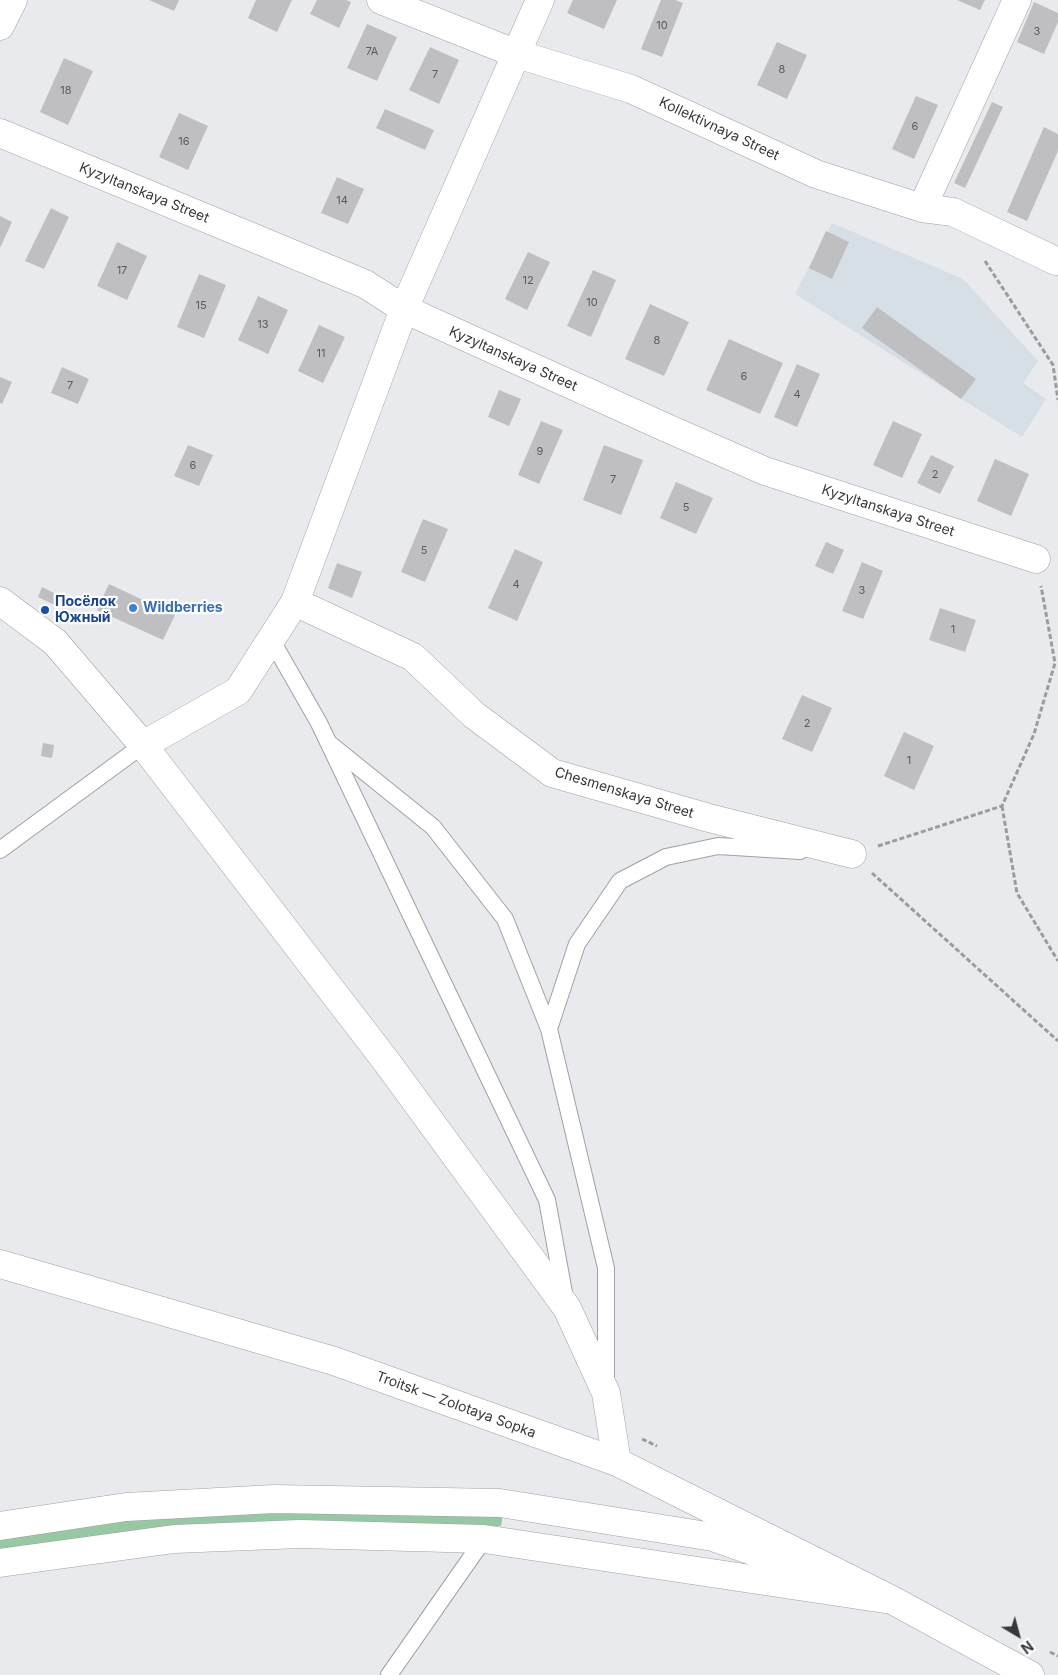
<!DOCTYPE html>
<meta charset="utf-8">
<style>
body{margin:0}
#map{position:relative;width:1058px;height:1675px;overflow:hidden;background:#e8eaed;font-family:Inter,sans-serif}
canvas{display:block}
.north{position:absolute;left:993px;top:1610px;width:50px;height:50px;-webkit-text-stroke:4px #fff;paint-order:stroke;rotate:143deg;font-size:14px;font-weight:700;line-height:20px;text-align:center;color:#373839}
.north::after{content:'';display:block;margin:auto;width:18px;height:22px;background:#373839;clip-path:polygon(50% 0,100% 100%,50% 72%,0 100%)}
</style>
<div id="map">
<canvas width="1058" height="1675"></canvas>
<div class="north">N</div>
</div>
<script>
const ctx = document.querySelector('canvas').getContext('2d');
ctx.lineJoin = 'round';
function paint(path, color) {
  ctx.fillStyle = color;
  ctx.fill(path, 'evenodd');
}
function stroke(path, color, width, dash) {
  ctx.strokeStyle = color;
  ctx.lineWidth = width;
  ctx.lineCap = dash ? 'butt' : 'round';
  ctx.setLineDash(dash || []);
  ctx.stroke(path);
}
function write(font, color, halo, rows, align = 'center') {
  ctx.font = font + ' Inter,sans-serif';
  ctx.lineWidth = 4.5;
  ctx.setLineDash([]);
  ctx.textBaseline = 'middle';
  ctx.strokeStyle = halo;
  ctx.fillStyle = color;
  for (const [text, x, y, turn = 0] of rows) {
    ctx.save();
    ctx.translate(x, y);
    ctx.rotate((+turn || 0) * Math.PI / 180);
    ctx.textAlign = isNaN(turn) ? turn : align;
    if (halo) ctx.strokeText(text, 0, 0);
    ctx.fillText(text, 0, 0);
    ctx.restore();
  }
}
const built = new Path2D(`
 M832,223L963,279L1038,361L1023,383L1046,399L1022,437L795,294Z`);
const green = new Path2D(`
 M224,1509L503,1513L501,1526L349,1524L0,1553V1536Z`);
const building = new Path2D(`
 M149,0H179L174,11Z
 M256,0H292L277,32L248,18Z
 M317,0H346L351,2L339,28L310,14Z
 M573,0H617L604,29L567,13Z
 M661,0H675L683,3L662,57L641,49Z
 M957,0H985L980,10Z
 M1034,2L1058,13V22L1044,54L1017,42Z
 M367,24L397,37L377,81L347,68Z
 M777,42L807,55L787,99L757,85Z
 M430,47L459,60L439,104L409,90Z
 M64,58L93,71L68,125L40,112Z
 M916,96L938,105L914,159L892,149Z
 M992,102L1003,107L965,188L954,183Z
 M385,109L434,130L425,150L376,128Z
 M179,113L208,126L188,170L159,157Z
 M1044,127L1058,134V151L1027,221L1007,212Z
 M337,177L364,189L348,224L321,213Z
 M51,208L69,217L44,269L25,261Z
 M0,216L12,222L0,248Z
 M826,231L849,242L832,279L809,268Z
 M117,242L147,256L127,300L97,286Z
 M528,252L550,262L527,310L505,299Z
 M593,270L616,280L591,337L567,326Z
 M199,274L226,285L204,338L177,327Z
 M258,296L288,310L268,354L238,340Z
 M650,304L689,322L664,376L625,359Z
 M877,307L976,379L961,399L862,328Z
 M319,325L345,337L323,383L298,371Z
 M729,339L783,363L760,414L706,390Z
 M797,364L820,374L797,427L774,417Z
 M62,367L89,379L78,404L51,393Z
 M0,377L12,382L2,404L0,403Z
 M499,390L521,399L509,426L488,417Z
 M541,421L563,430L539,484L518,475Z
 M893,421L922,434L902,478L873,465Z
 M188,445L213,455L199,486L174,476Z
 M604,445L643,460L621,515L583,500Z
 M931,455L954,466L940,494L917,483Z
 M995,459L1029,474L1011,516L977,501Z
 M676,482L713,498L696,534L660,518Z
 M423,519L448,529L425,582L401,572Z
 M826,542L844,550L833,574L815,566Z
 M515,549L543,562L517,621L488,608Z
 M862,562L883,571L863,619L842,611Z
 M337,563L362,572L352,598L328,588Z
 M109,584L175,615L163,640L97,610Z
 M42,587L62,597L57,606L38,597Z
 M940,608L976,620L965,652L929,640Z
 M802,695L832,708L812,752L782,739Z
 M904,732L934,746L914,790L884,776Z
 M43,743L54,745L52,758L41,756Z`);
const path = new Path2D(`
 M985,261L1053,365L1058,400
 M1002,806L1017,893L1058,961
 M878,846L1002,806L1034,734L1055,663L1041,586
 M872,873L1058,1041
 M642,1439L657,1446
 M1050,1652L1058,1656`);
const service = new Path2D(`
 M271,639L319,723L547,1200L565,1298
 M330,744L433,827L505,919L549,1029L606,1268V1383
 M0,850L143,745
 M549,1029L577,944L620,881L666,857L718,846L800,851
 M389,1675L484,1539`);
const minor = new Path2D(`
 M381,0L517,54L631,89L816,174L922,208L953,212L1056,261
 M0,26L13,0
 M0,133L365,284L404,309L669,429L765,471L1036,559
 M922,208L1017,0
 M0,601L55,642L143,745L386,1061L567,1308L606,1393L617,1462
 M295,602L413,657L474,715L552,773L709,818L852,854
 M143,745L238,691L295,602L404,309L540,0
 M0,1526L126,1507L274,1499L500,1503L713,1537L826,1577
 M0,1563L174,1539L300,1534L484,1539L885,1599`);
const tertiary = new Path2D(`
 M0,1264L334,1361L617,1462L892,1600L1030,1675`);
const markers = [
 [133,608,5,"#3f7fe0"],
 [45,610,5,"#1a4fb4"]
];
const numberNames = [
 ["10",662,26],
 ["3",1037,32],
 ["7А",372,52],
 ["8",782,70],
 ["7",435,75],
 ["18",66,91],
 ["6",915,127],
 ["16",184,142],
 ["14",342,201],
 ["17",122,271],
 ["12",528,281],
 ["10",592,303],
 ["15",201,306],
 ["13",263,325],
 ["8",657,341],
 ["11",321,354],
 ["6",744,377],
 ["7",70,386],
 ["4",797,395],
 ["9",540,452],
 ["6",193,466],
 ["2",935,475],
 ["7",613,480],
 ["5",686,508],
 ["5",424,551],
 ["4",516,585],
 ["3",862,591],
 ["1",953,630],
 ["2",807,724],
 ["1",909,761]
];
const streetNames = [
 ["Kollektivnaya Street",719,129,25],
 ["Kyzyltanskaya Street",144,193,22],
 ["Kyzyltanskaya Street",513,359,24],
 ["Kyzyltanskaya Street",888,511,18],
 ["Chesmenskaya Street",624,793,17],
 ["Troitsk — Zolotaya Sopka",456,1405,20]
];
const transitNames = [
 ["Посёлок",55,602],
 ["Южный",55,618]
];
const shopNames = [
 ["Wildberries",143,608]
];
paint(built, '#d6dee6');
paint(green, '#96c8a2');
paint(building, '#bfbfc2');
stroke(service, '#9fa1a4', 18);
stroke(minor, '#9fa1a4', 29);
stroke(tertiary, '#9fa1a4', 29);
stroke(path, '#9b9c9e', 3, [5, 2.5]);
stroke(service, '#fff', 16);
stroke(minor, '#fff', 28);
stroke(tertiary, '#fff', 28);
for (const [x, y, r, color] of markers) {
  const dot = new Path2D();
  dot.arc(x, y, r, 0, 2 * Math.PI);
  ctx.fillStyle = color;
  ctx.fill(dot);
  stroke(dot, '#fff', 2);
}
write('11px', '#595a5b', null, numberNames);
write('14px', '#373839', '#fff', streetNames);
write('bold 14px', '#164399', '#fff', transitNames, 'left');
write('bold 14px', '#366cbe', '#fff', shopNames, 'left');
</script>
